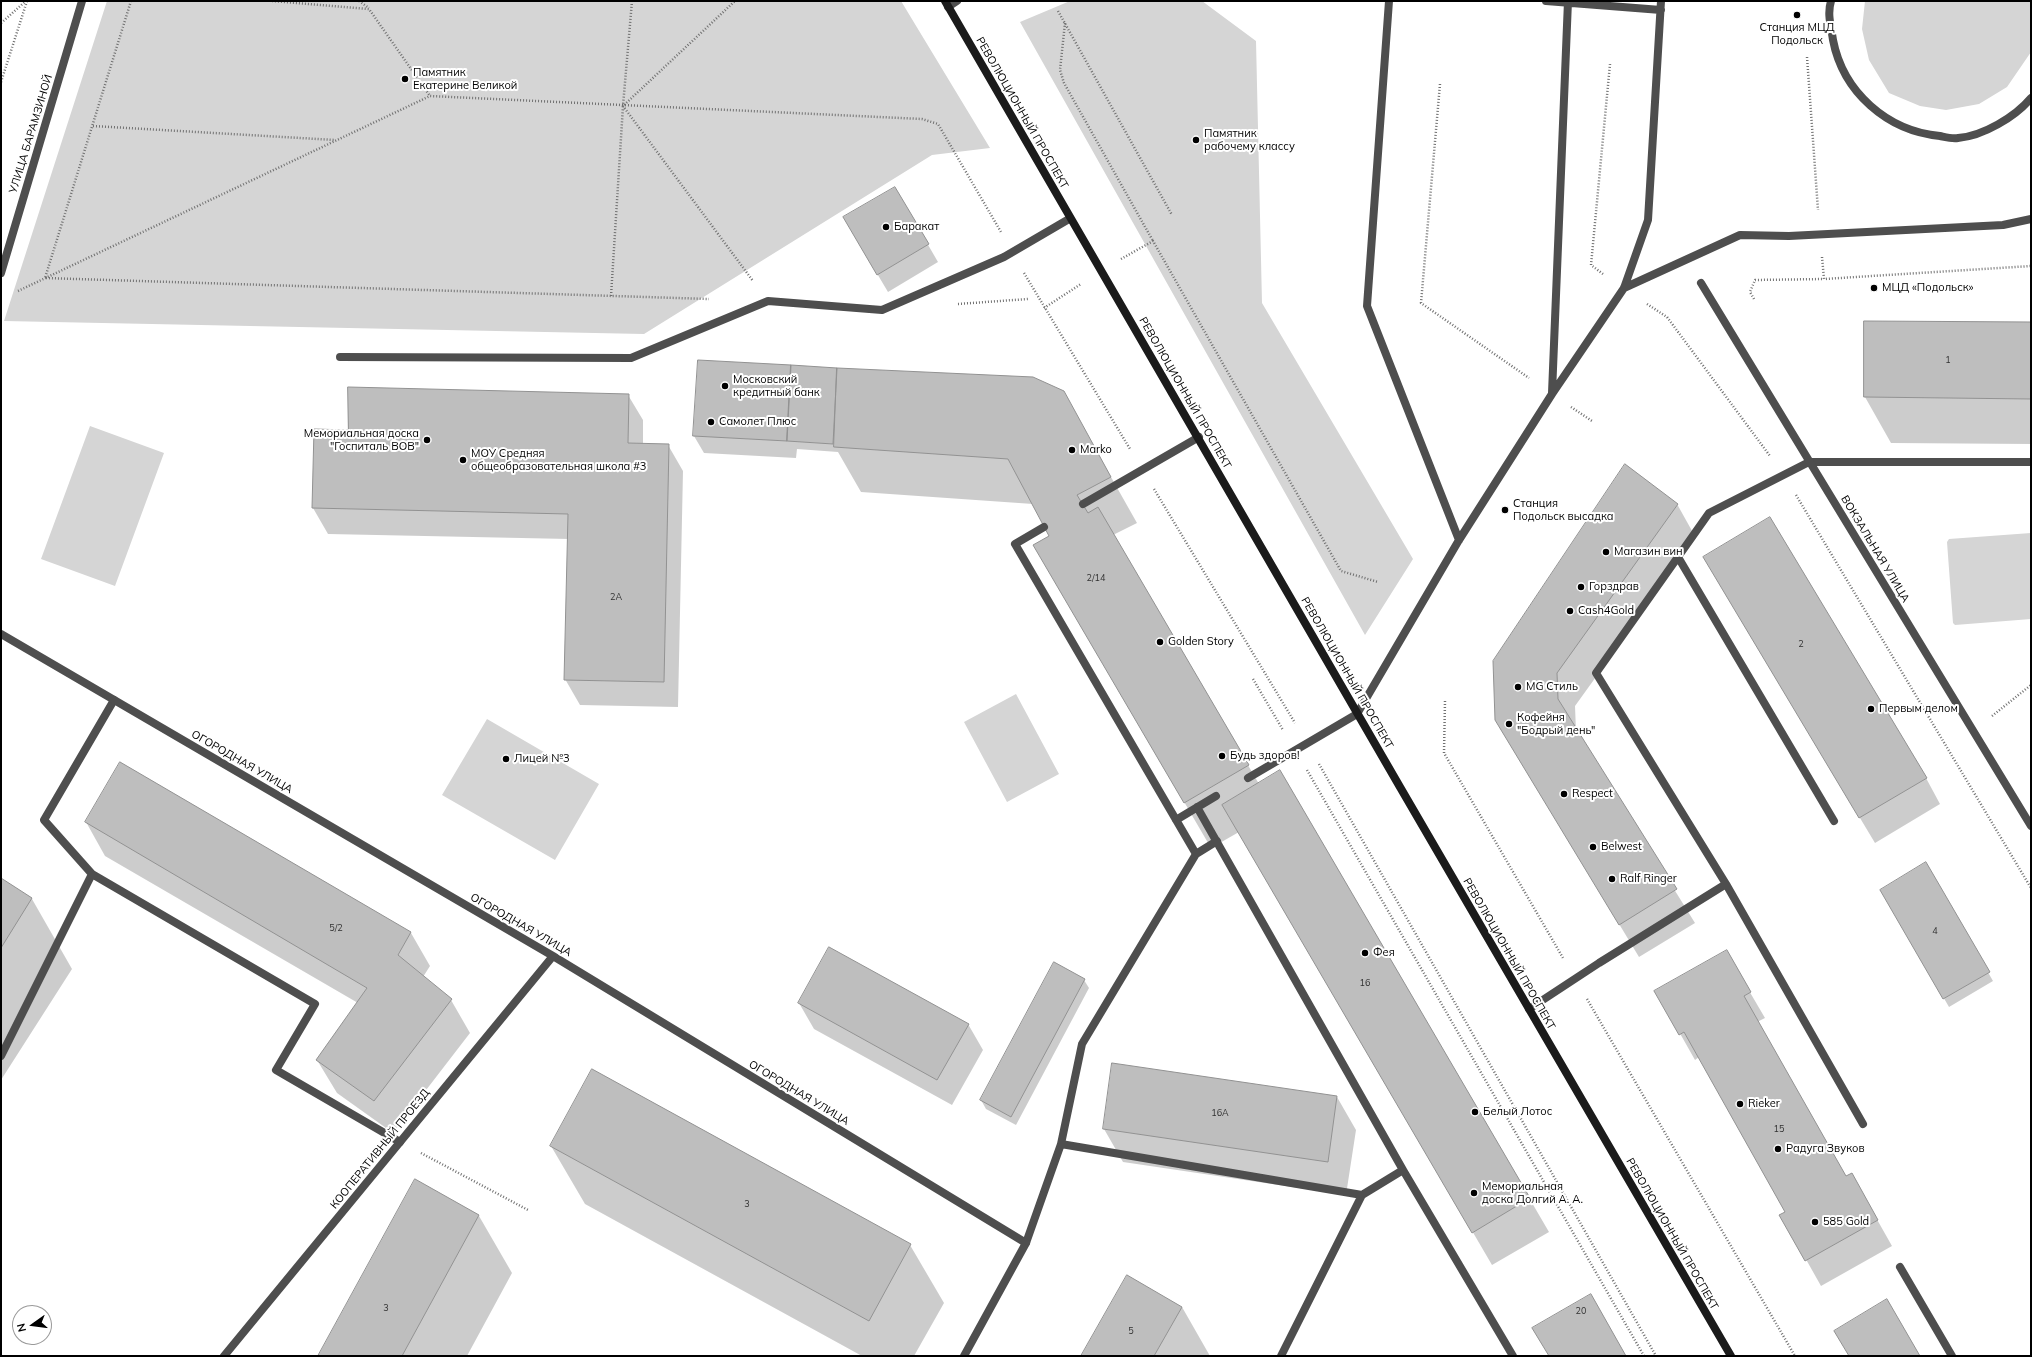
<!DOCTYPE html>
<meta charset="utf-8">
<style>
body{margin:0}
#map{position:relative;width:2032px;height:1357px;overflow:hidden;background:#fff;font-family:Mulish,sans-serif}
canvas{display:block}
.frame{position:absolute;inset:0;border:2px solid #000;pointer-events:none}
.north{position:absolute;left:12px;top:1305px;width:40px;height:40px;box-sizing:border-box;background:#fff;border:1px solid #999;border-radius:50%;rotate:256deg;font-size:11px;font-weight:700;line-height:16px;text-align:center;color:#000}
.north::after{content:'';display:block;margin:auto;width:14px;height:18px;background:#000;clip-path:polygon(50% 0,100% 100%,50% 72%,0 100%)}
</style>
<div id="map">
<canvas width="2032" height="1357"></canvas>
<div class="frame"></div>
<div class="north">N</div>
</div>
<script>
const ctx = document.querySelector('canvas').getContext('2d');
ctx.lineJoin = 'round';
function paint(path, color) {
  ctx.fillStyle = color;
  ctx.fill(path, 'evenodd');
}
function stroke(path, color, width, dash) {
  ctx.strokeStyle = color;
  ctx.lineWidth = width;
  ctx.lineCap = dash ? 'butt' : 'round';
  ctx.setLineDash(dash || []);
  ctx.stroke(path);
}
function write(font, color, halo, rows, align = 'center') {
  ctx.font = font + ' Mulish,sans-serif';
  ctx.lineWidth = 4;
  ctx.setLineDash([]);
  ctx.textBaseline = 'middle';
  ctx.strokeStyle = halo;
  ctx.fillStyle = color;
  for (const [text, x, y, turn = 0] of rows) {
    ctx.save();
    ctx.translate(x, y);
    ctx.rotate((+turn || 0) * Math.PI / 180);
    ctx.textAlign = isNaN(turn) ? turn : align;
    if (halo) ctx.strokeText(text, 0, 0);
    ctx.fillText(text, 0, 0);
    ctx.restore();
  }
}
const green = new Path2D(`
 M107,1H901L990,148L932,155L644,334L4,321Z
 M1070,1H1202L1256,41L1262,303L1413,559L1365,635L1020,22Z
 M1865,1H2031V52L2007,87L1979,104L1946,110L1920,106L1889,93L1869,60L1862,29Z
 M90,426L164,453L115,586L41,559Z
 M2031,533V619L1955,625L1953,623L1947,542L1949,539Z
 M1016,694L1059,774L1007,802L964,722Z
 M487,719L599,784L555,860L442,795Z`);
const shadow = new Path2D(`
 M895,188L938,262L888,292L844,218Z
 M1865,322L2031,323V444L1891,443L1865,397Z
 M698,361L837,369L1063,392L1137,523L1113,535L1259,784L1280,771L1549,1232L1492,1265L1239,832L1211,848L1035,546L1051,536L1033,504L861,492L838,452L797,449L796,458L704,453L694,436Z
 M628,395L643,420V445H668L683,471L678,707L580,705L565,679L569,539L328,534L313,508L315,430L349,431Z
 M1677,504L1696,538L1575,706L1576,731L1695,923L1639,957L1496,720Z
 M1719,583L1926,778L1940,804L1875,843Z
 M121,763L411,933L430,966L423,977L451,1000L470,1033L393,1133L337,1093L317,1060L358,1003L105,856L86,822Z
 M1926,864L1993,981L1949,1007L1881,890Z
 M1,879L32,899L72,969L1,1080Z
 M1741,977L1765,1018L1757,1022L1846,1177L1866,1200L1892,1246L1821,1286L1781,1215L1787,1212L1699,1057L1695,1060L1656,991Z
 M1084,980L1089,988L1016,1125L986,1109L981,1100Z
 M799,1003L968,1024L983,1050L952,1105L814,1029Z
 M1337,1097L1356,1130L1346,1195L1123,1162L1104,1129Z
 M551,1146L910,1245L944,1303L914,1356H862L585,1204Z
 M479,1216L512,1273L467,1356H320Z
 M1182,1307L1210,1356H1082Z`);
const building = new Path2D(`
 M895,187L929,244L877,275L843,217Z
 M1864,321L2031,322V399L1864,397Z
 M698,360L791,365L787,441L693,436Z
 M791,365L837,368L833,444L787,441Z
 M837,368L1033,377L1064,391L1111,477L1077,495L1088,513L1098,507L1249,765L1184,803L1033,545L1049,536L1008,459L834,447Z
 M348,387L629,394L628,443L669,444L664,682L564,680L568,514L312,508L314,429L348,430Z
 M1625,464L1678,504L1557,673L1558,699L1677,889L1619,925L1495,720L1493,661Z
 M1770,517L1927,778L1859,818L1703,557Z
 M120,762L411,932L398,955L452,999L374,1101L316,1060L367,988L85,822Z
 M1280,770L1530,1198L1472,1233L1222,805Z
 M1926,862L1990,972L1943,999L1880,890Z
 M1,878L32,898L1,948Z
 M829,947L969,1024L937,1080L798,1003Z
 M1727,950L1751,992L1744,996L1846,1176L1852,1173L1878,1220L1805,1261L1779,1215L1785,1212L1684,1032L1679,1035L1654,991Z
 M1054,962L1085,979L1011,1117L980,1100Z
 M1112,1063L1337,1096L1328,1162L1103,1129Z
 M592,1069L911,1244L869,1321L550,1146Z
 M415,1179L479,1215L402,1356H318Z
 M1127,1275L1182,1307L1154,1356H1081Z
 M1591,1294L1626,1356H1549L1532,1328Z
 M1887,1299L1920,1356H1849L1834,1331Z`);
const path = new Path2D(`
 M131,1L45,278L709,299
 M272,1L369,9L430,96
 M359,1L369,8
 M632,1L623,106L753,281
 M1058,11L1172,215
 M1,23L26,1
 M1065,23L1060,70L1064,83L1153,241
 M1807,57L1818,210
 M1,82L27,1
 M1440,84L1421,303L1529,378
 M93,126L335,140
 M1822,257L1824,279L2031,266
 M1121,259L1153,241L1341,571L1378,582
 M1024,273L1130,449
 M1603,274L1591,265L1610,64
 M18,291L430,96L922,119L938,124L1001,232
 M611,296L623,106L735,1
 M1754,299L1750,292L1755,280L1824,279
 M958,304L1028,299
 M1647,304L1667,317L1770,456
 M1044,308L1081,284
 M1571,407L1592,421
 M1154,489L1295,723
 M1796,495L2031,888
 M1253,679L1283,730
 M1445,701L1444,753L1563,958
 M1992,716L2031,685
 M1319,764L1656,1356
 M1307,770L1644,1356
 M1587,999L1795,1356
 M421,1153L528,1210`);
const lane = new Path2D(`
 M1389,1L1367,306L1459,540
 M1546,1L1661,10
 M1831,1C1827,14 1831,26 1833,40C1843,92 1887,131 1940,136C1945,137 1952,139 1958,138C1983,136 2015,117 2031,98
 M948,7L957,1
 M1624,288L1740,235L1789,236L2003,225L2031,219
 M340,357L631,358L768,301L882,310L1004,257L1069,219
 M1552,393L1568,1
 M1083,504L1199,437
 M1678,557L1834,821
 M114,700L44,820L92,874L315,1004L276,1070L400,1142
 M1248,778L1357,714L1459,540L1552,394L1624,288L1648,220L1661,1
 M1197,807L1403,1170
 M1176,820L1216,796
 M1196,854L1217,841
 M1529,1009L1599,963L1726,884
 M1,1056L92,874
 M1863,1124L1726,884L1596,673L1709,513L1809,462H2031
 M1061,1144L1362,1195
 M1026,1243L1061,1144L1082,1044L1196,854L1015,544L1044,527
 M1900,1267L1952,1356
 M1281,1356L1362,1195L1403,1170L1513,1356`);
const street = new Path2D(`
 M1,273L82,1
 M1701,283L2031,826
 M1,634L553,956L1026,1243L964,1356
 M224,1356L553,956`);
const secondary = new Path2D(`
 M945,1C1206,453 1468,905 1731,1356`);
const markers = [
 [1797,15,4,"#000"],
 [405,79,4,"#000"],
 [1196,140,4,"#000"],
 [886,227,4,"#000"],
 [1874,288,4,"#000"],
 [725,386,4,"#000"],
 [711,422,4,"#000"],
 [427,440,4,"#000"],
 [1072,450,4,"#000"],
 [463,460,4,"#000"],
 [1505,510,4,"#000"],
 [1606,552,4,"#000"],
 [1581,587,4,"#000"],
 [1570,611,4,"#000"],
 [1160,642,4,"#000"],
 [1518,687,4,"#000"],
 [1871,709,4,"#000"],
 [1509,724,4,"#000"],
 [1222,756,4,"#000"],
 [506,759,4,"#000"],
 [1564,794,4,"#000"],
 [1593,847,4,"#000"],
 [1612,879,4,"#000"],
 [1365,953,4,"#000"],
 [1740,1104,4,"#000"],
 [1475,1112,4,"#000"],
 [1778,1149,4,"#000"],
 [1474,1193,4,"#000"],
 [1815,1222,4,"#000"]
];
const numberNames = [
 ["1",1948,360],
 ["2/14",1096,578],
 ["2А",616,597],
 ["2",1801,644],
 ["5/2",336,928],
 ["4",1935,931],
 ["16",1365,983],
 ["16А",1220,1113],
 ["15",1779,1129],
 ["3",747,1204],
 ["3",386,1308],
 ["20",1581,1311],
 ["5",1131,1331]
];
const poiNames = [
 ["Станция МЦД",1797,28,"center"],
 ["Подольск",1797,41,"center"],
 ["Памятник",413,73],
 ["Екатерине Великой",413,86],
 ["Памятник",1204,134],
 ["рабочему классу",1204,147],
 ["Баракат",894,227],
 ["МЦД «Подольск»",1882,288],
 ["Московский",733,380],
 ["кредитный банк",733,393],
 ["Самолет Плюс",719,422],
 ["Мемориальная доска",419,434,"right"],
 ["\"Госпиталь ВОВ\"",419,447,"right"],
 ["Marko",1080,450],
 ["МОУ Средняя",471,454],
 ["общеобразовательная школа #3",471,467],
 ["Станция",1513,504],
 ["Подольск высадка",1513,517],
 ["Магазин вин",1614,552],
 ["Горздрав",1589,587],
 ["Cash4Gold",1578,611],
 ["Golden Story",1168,642],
 ["MG Стиль",1526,687],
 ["Первым делом",1879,709],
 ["Кофейня",1517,718],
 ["\"Бодрый день\"",1517,731],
 ["Будь здоров!",1230,756],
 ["Лицей №3",514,759],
 ["Respect",1572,794],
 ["Belwest",1601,847],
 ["Ralf Ringer",1620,879],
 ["Фея",1373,953],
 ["Rieker",1748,1104],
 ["Белый Лотос",1483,1112],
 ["Радуга Звуков",1786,1149],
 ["Мемориальная",1482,1187],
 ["доска Долгий А. А.",1482,1200],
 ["585 Gold",1823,1222]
];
const streetNames = [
 ["РЕВОЛЮЦИОННЫЙ ПРОСПЕКТ",1022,113,60],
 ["УЛИЦА БАРАМЗИНОЙ",31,134,-73],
 ["РЕВОЛЮЦИОННЫЙ ПРОСПЕКТ",1185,393,60],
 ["ВОКЗАЛЬНАЯ УЛИЦА",1875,549,59],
 ["РЕВОЛЮЦИОННЫЙ ПРОСПЕКТ",1347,673,60],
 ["ОГОРОДНАЯ УЛИЦА",242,762,30],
 ["ОГОРОДНАЯ УЛИЦА",521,925,30],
 ["РЕВОЛЮЦИОННЫЙ ПРОСПЕКТ",1509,954,60],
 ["ОГОРОДНАЯ УЛИЦА",799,1093,31],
 ["КООПЕРАТИВНЫЙ ПРОЕЗД",380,1149,-51],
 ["РЕВОЛЮЦИОННЫЙ ПРОСПЕКТ",1672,1234,60]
];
paint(green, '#d5d5d5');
paint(shadow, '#0003');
paint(building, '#bebebe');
stroke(building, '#929292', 1);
stroke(path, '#707070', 2.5, [1, 2]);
stroke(lane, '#4e4e4e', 8);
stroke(street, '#4e4e4e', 8);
stroke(secondary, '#1b1b1b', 8);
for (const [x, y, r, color] of markers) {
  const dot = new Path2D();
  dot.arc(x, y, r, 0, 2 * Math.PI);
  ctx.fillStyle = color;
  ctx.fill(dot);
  stroke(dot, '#fff', 1.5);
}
write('9px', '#303030', null, numberNames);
write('11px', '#000', '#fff', poiNames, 'left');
write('11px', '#000', '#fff', streetNames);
</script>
